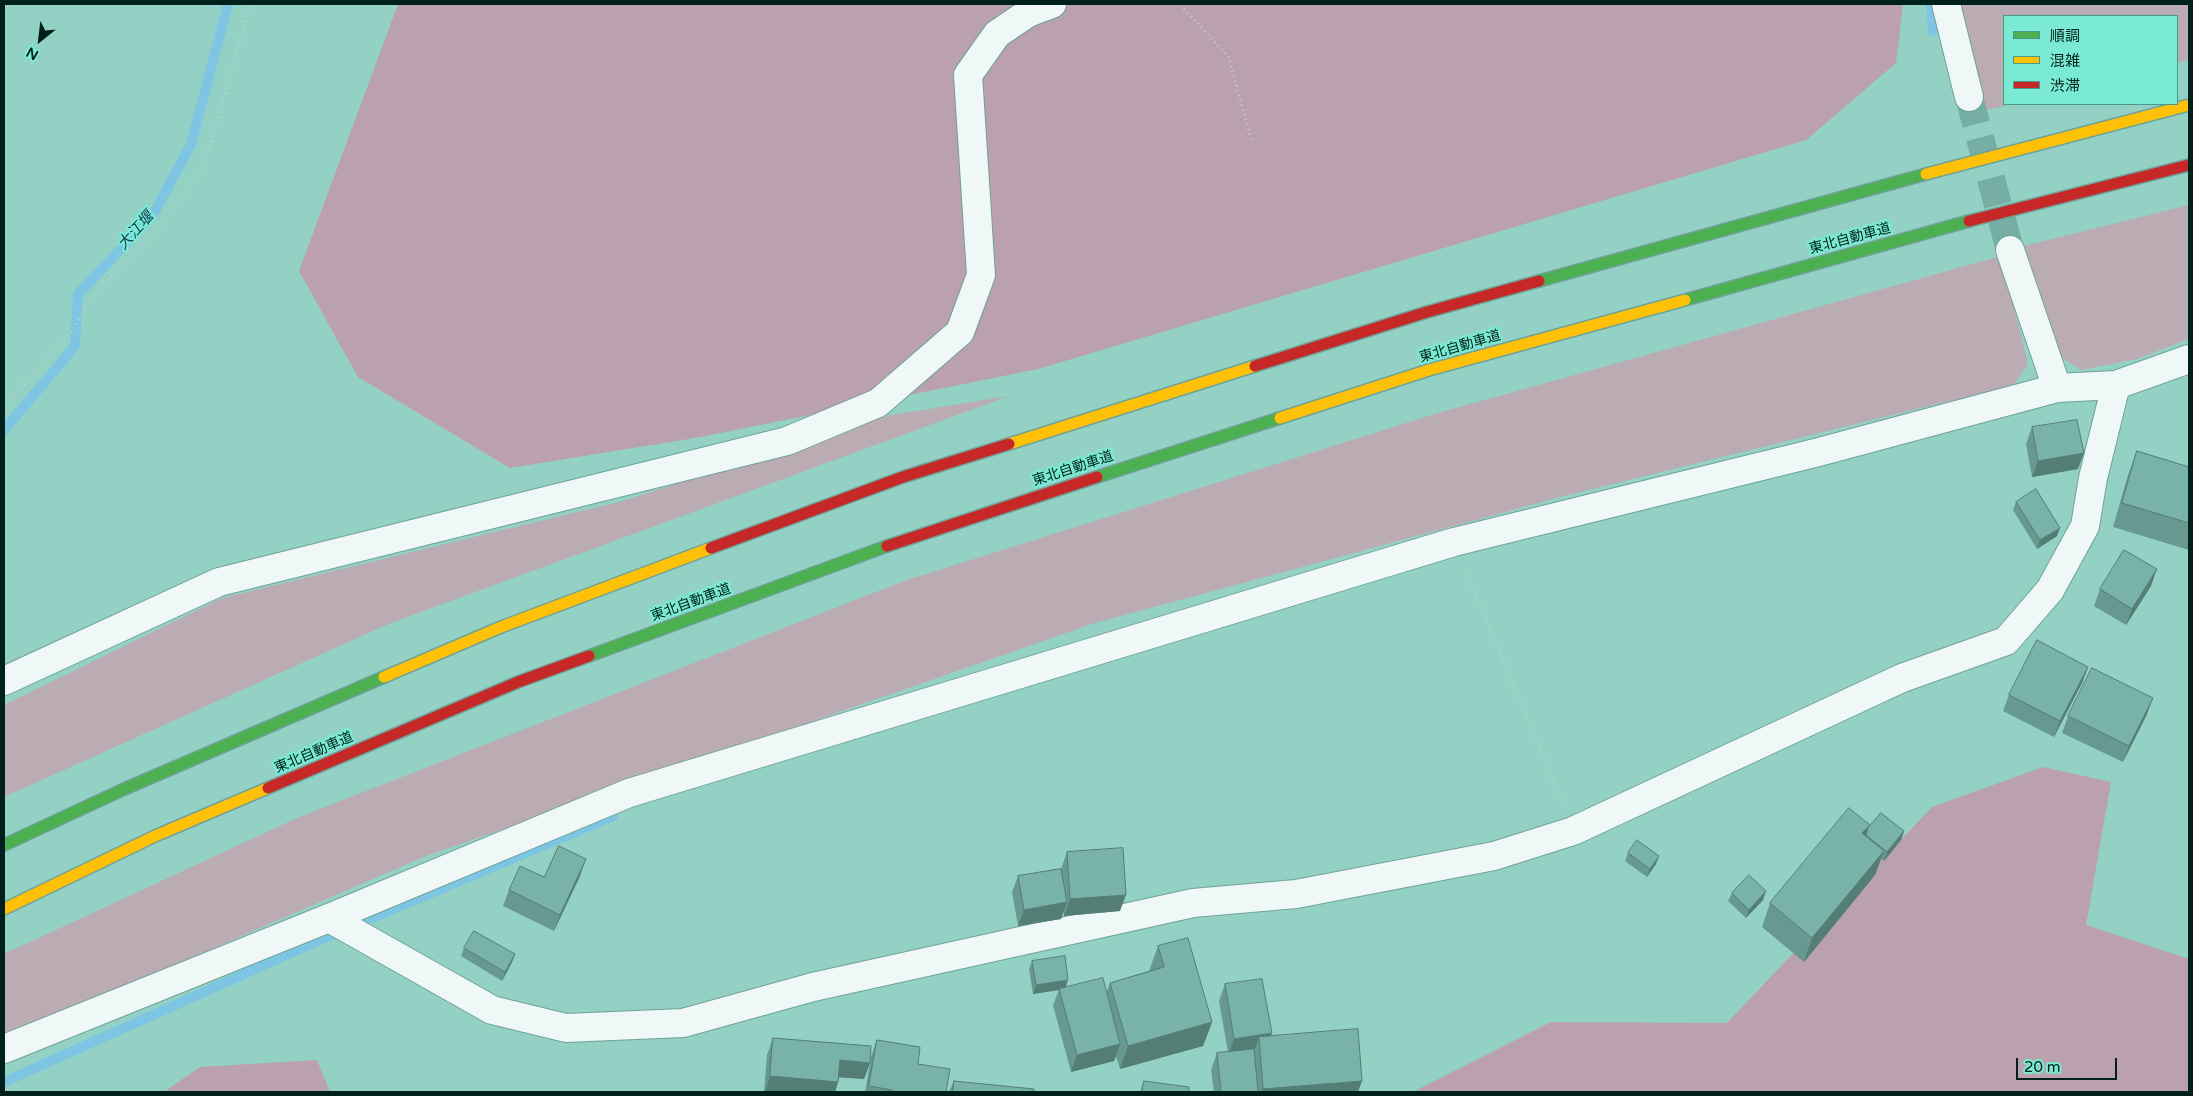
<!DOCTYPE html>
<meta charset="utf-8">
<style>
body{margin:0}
#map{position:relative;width:2193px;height:1096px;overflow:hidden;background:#94d1c5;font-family:"Varela Round","Noto Sans JP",sans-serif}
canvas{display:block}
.frame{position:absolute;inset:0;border:5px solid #00211b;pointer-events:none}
.legend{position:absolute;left:2003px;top:15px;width:175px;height:90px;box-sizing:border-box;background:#7bead4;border:1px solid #4a9a8a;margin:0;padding:6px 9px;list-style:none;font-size:15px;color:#00211b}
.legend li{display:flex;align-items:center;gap:10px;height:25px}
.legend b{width:25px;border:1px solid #4a9a8a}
.north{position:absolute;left:15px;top:15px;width:50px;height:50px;-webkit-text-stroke:4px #7bead4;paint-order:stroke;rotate:209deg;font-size:14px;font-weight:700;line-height:20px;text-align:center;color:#00211b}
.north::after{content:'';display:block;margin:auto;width:18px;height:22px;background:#00211b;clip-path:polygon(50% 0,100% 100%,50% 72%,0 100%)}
.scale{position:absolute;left:2016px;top:1058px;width:101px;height:22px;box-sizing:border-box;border:2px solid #00211b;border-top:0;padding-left:6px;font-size:15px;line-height:18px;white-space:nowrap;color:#00211b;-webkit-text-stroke:4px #7bead4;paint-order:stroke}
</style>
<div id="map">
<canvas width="2193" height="1096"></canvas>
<div class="frame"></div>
<ul class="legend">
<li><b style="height:6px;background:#4caf50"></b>順調</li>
<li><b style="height:6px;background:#ffc107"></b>混雑</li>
<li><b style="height:6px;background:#c62828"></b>渋滞</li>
</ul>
<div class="north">N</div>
<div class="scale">20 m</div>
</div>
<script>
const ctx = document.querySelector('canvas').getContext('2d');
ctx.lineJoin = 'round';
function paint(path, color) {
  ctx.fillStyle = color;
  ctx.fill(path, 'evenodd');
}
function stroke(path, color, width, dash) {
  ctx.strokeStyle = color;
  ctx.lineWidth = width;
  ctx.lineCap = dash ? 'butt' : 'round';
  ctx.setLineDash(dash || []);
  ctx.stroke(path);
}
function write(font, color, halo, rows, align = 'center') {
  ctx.font = font + ' "Varela Round","Noto Sans JP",sans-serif';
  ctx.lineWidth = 4.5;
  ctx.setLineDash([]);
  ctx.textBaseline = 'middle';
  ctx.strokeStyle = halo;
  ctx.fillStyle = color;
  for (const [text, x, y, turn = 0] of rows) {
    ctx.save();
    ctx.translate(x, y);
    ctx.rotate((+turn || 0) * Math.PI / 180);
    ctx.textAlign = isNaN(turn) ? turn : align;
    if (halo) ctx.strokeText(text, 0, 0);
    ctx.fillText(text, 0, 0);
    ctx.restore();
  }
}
const green = new Path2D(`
 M1960,4H2189V60L2177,63V16H2004V104H2013L1986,110L1958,8Z
 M2189,205V339L2137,359L2081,370L2056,353L2024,246Z
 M2001,256L2028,364L2014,385L1568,495L1095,623L426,856L4,1039V954L297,818L904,581L1438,413Z
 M1009,396L391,623L4,797V705L222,598L623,501L886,416Z`);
const forest = new Path2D(`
 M398,4H1903L1896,63L1806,140L1038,369L701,437L510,468L358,377L299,271Z
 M2043,767L2111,782L2086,925L2189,959V1092H1413L1551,1022L1727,1023L1932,807Z
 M317,1060L330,1092H164L200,1067Z`);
const stream = new Path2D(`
 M1931,4L1933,31
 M4,430L75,346L78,294L153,215L191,144L228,4
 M4,1082L302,948L613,816`);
const streetTunnel = new Path2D(`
 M1969,97L2010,250`);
const path = new Path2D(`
 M1183,4L1184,9L1228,56L1252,143
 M4,407L75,327L95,291L157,233L205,163L250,4
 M1466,570L1562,802`);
const street = new Path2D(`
 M1946,4L1969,97
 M2010,250L2057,388
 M2116,385L2189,359
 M4,681L219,582L787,441L878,403L960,332L981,275L968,75L997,34L1028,13L1052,4
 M4,1049L329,918L629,793L1454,542L1819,452L2057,388L2116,385L2093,478L2085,526L2050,590L2006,641L1902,678L1573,831L1494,856L1296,894L1193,903L813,987L683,1023L566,1028L492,1010L329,918`);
const fast = new Path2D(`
 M1539,281L1926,174
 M1685,300L1969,221
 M1097,477L1280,418
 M589,656L887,546
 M4,845L122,790L384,677`);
const slow = new Path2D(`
 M1926,174L2189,105
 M1280,418L1429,370L1685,300
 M1009,444L1255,366
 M384,677L501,627L711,548
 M4,909L155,836L268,788`);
const jam = new Path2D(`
 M1969,221L2189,165
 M1255,366L1427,312L1539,281
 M887,546L1097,477
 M711,548L903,477L1009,444
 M268,788L518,682L589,656`);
const wall = new Path2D(`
 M2032,427L2078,469L2032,477L2026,444Z
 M2137,451L2189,467V550L2113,527L2128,475Z
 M2016,502L2057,536L2037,549L2013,510Z
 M2151,586L2126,625L2094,606L2100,589Z
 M2088,667L2082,683L2054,737L2003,711L2009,695Z
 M2147,714L2123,762L2062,733L2068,716Z
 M1868,828L1904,831L1901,840L1884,861L1881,859L1875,875L1804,962L1762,927L1770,903Z
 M1067,852L1120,911L1064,916V911L1061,919L1018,926L1012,892L1018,876L1061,869Z
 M1628,853L1656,864L1647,877L1625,861Z
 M580,876L554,931L503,906L509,890L544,877Z
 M1732,893L1763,900L1746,918L1728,901Z
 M1158,946L1212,1022L1203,1046L1120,1069L1116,1056L1114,1061L1071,1072L1053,1005L1059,990L1033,994L1029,969L1032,961L1066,987L1107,991L1110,983L1149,971Z
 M464,948L515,954L512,962L502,981L461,956Z
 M1225,984L1270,1036L1358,1092H1214L1211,1070L1217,1053L1228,1052L1219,1001Z
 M773,1038L870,1063L864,1079L839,1077L838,1082L835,1092H764L767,1055Z
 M877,1040L918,1064L946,1092H865L871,1057Z
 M954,1081L1034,1092H949Z
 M1144,1081L1189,1092H1140Z`);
const shadedWall = new Path2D(`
 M2084,453L2078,469L2032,477L2038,461Z
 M2060,528L2057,536L2037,549L2040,540Z
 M2157,569L2151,586L2126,625L2132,609Z
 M2088,667L2082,683L2054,737L2060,721Z
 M2153,698L2147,714L2123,762L2129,746Z
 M1870,825L1861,849L1862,833Z
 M1904,831L1901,840L1884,861L1887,852Z
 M1884,851L1875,875L1804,962L1812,938Z
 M1659,856L1656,864L1647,877L1650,869Z
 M586,859L580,876L554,931L560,915Z
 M1766,891L1763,900L1746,918L1749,910Z
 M1126,895L1120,911L1064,916L1070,899Z
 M1067,902L1061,919L1018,926L1024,910Z
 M515,954L512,962L502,981L505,972Z
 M1068,980L1065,989L1033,994L1036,985Z
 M1212,1022L1203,1046L1120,1069L1128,1046Z
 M1272,1033L1266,1049L1259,1037L1254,1051L1228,1055L1234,1039Z
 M1120,1044L1114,1061L1071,1072L1077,1055Z
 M840,1060L870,1063L864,1079L834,1077Z
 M770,1076L838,1082L835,1092H765Z
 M1362,1081L1358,1092H1261L1263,1089Z`);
const building = new Path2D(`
 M2077,420L2084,453L2038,461L2032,427Z
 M2137,451L2189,467V523L2122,503Z
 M2036,489L2060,528L2040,540L2016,502Z
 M2124,550L2157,569L2132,609L2100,589Z
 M2037,640L2088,667L2060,721L2009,695Z
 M2092,668L2153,698L2129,746L2068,716Z
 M1849,808L1870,825L1862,833L1884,851L1812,938L1770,903Z
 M1881,813L1904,831L1887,852L1866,835L1868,828Z
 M1637,840L1659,856L1650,869L1628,853Z
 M559,846L586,859L560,915L509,890L520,866L544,877Z
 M1123,848L1126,895L1070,899L1067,852Z
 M1061,869L1067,902L1024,910L1018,876Z
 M1749,875L1766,891L1749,910L1732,893Z
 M474,931L515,954L505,972L464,948Z
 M1188,938L1212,1022L1128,1046L1110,983L1164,967L1158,946Z
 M1065,956L1068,980L1036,985L1032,961Z
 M1103,978L1120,1044L1077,1055L1059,989Z
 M1262,979L1272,1033L1234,1039L1225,984Z
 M1358,1029L1362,1081L1263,1089L1259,1037Z
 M773,1038L871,1046L870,1063L840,1060L838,1082L770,1076Z
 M877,1040L920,1047L918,1064L950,1069L946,1092H891L892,1090L869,1086Z
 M1254,1049L1258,1092H1221L1217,1053Z
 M954,1081L1034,1089V1092H953Z
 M1144,1081L1189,1087V1092H1142Z`);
const streetNames = [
 ["東北自動車道",1850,239,-15],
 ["東北自動車道",1460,347,-16],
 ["東北自動車道",1073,469,-18],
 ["東北自動車道",691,603,-20],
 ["東北自動車道",314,753,-23]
];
const waterNames = [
 ["大江堰",136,231,-48]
];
paint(green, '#bbacb4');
paint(forest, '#bba0ad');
stroke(stream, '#7ec5e4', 10);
stroke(streetTunnel, '#76aea3', 28, [28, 14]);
stroke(street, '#6fa298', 30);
stroke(fast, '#6fa298', 14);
stroke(slow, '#6fa298', 14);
stroke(jam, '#6fa298', 14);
stroke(path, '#bdd0cd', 3, [1, 4]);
stroke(street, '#eff8f6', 28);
stroke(fast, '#4caf50', 11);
stroke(slow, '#ffc107', 11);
stroke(jam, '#c62828', 11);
paint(wall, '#679990');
paint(shadedWall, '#547d76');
paint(building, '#78b2a8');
stroke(building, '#547d76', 1);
write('14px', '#00211b', '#7bead4', streetNames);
write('italic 15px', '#123d56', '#7bead4', waterNames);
</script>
